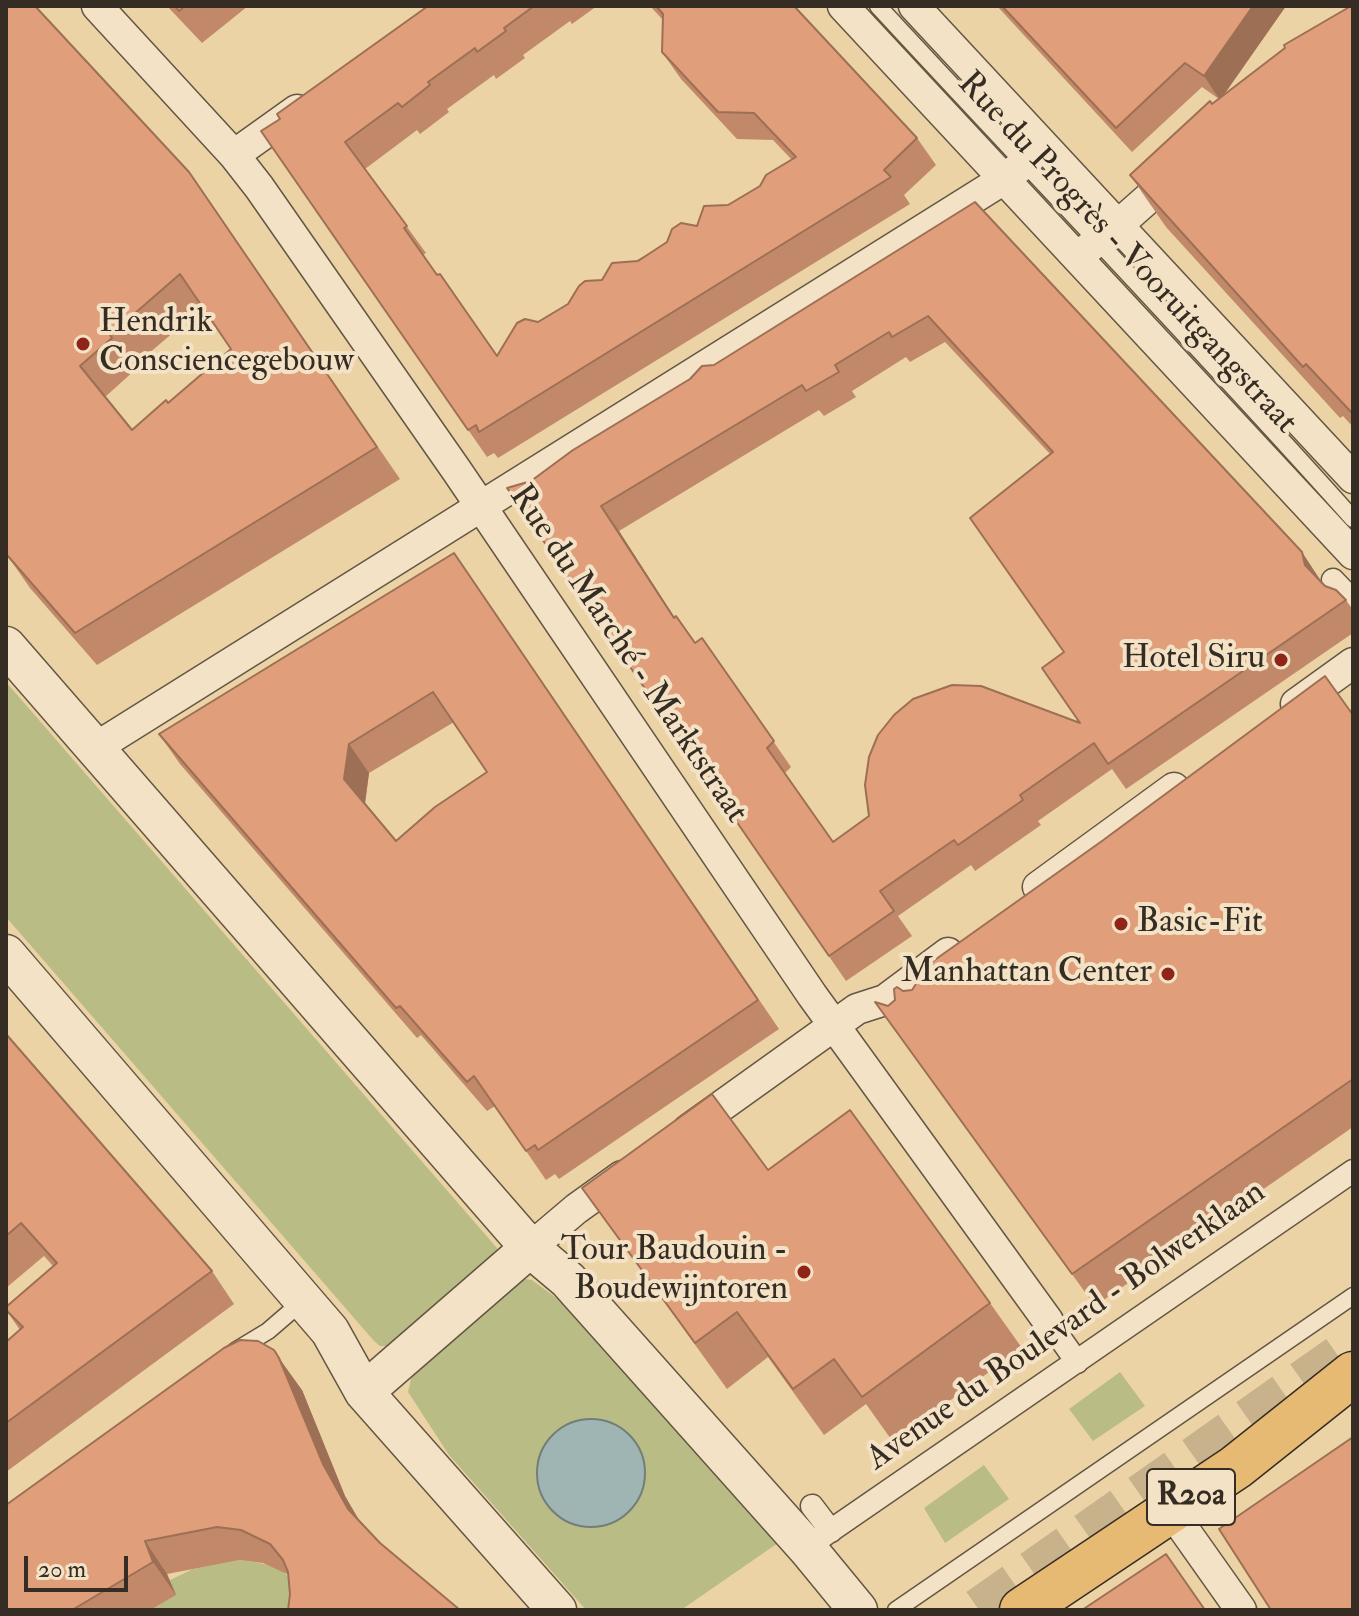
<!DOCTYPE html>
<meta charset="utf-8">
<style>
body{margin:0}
#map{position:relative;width:1359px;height:1616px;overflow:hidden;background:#ecd3a6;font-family:"IM FELL Double Pica",serif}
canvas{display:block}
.frame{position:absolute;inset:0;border:8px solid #352c23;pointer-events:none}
.scale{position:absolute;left:24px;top:1556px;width:104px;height:36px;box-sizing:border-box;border:4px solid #352c23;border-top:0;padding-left:10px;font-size:24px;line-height:28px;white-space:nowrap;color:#352c23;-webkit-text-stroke:6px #f3e2c5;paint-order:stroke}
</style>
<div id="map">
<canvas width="1359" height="1616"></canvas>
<div class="frame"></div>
<div class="scale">20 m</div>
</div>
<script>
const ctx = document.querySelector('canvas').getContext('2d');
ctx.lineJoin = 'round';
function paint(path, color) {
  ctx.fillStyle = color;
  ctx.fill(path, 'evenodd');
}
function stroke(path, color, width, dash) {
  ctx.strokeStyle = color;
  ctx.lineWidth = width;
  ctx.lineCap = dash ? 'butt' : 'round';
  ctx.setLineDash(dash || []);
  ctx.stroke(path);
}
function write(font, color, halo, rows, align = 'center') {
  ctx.font = font + ' "IM FELL Double Pica",serif';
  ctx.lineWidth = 8;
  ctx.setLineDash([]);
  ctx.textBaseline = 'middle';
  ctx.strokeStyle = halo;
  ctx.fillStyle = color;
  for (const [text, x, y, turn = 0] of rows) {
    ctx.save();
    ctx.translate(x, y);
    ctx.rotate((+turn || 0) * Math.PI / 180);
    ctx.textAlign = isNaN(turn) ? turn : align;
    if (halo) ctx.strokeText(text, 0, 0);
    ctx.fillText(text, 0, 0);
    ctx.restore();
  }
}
const green = new Path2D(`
 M6,682L497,1248V1254L388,1346H380L374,1341L6,917Z
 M526,1279L532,1280L578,1314L778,1543L681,1610H586L449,1455L408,1392L412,1375L519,1281Z
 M1120,1372L1145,1406L1093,1441L1069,1409Z
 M984,1465L1009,1499L945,1543L924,1508Z
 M240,1560C283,1565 291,1573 312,1610H144L175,1595L170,1580L193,1569Z`);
const water = new Path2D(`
 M537 1473a54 54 0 1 1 108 0a54 54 0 1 1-108 0Z`);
const trunkTunnel = new Path2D(`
 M979,1610L1353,1347`);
const service = new Path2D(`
 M878,6C1036,177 1198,345 1353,519
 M235,1351L268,1331L304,1300
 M896,1610L1353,1296`);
const pedestrian = new Path2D(`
 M1333,580L1353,601
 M1048,1321L1077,1362
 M812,1506L831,1531
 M820,1538L1353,1171`);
const minor = new Path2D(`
 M97,6L234,155L259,187L457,471L812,995L1048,1321
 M843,6L1353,554
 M914,6L1353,478
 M234,155L297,110
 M1077,257L1118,225L1178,172
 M1296,704L1353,663
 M95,748L1004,179L1025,163L1042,145
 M1038,887L1174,788
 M688,1130L857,1009L885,1000L948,953
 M530,1248L576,1209L622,1176
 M1171,1511L1241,1610`);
const tertiary = new Path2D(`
 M6,646L530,1248L568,1280L807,1548L858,1610
 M6,954L330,1331L364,1392L557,1610
 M364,1392L530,1248`);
const primary = new Path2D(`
 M1022,1610L1236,1467L1353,1374`);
const wall = new Path2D(`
 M6,6L189,172L400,479L97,665L30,588L7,555ZM203,307L231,349L168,403L132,430L105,397L135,370L133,367Z
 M167,6H248L202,43Z
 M428,6H597L572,24L570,21L523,55L525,58L496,79L494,75L447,109L449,112L420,134L417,130L365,169L426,253L423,255L437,275L497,356L538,322L568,304L602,280L697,226L760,186L792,160L773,140L737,139L681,79L662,52L663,20L650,6H794L917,138L936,165L904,195L910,204L498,458L494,453L487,457L261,131L280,119Z
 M997,6H1286L1224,95L1353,6V427L1343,416L1340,418L1166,227L1130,175L1219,99L1202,87L1132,152Z
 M975,202L1319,578L1320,580L1325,586L1346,600L1353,610V633L1126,789L1112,769L1038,821L1041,825L975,871L971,865L898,916L912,936L846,981L507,488L531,481L714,365ZM945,342L1050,454L1064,652L1080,723L833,842L785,773L791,767L702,638L695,643L674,617L619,531L819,410L824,416L856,397L852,391L906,357L910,362Z
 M475,583L779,1029L559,1179L555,1174L546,1180L495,1106L487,1111L421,1035L417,1038L180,764L159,734ZM454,722L487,772L396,841L365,805L369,773Z
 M1353,715V1127L1095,1306L875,1002L888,1006L895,1000L903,991L912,990Z
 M6,1034L212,1271L234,1304L6,1472V1342L20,1330L6,1310L53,1266L44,1256L6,1288Z
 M768,1170L990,1303L1022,1348L893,1442L866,1404L824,1435L768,1357L727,1389L582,1188Z
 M302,1390L345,1496L359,1520L380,1543L290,1594L289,1575L263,1563L240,1560L167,1574L176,1595L150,1610H6Z`);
const shadedWall = new Path2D(`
 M1253,6H1286L1220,100L1204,76Z
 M601,506L619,531L691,643L674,618Z
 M1302,552L1319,578L1323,590L1305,565Z
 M349,744L369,773L364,809L344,779Z
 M279,1358L302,1390L345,1496L371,1541L348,1509L323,1464Z
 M145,1541L167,1574L176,1595L153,1562Z`);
const building = new Path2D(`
 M6,6H35L189,172L377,447L75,633L7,555ZM180,274L231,349L168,403L166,400L132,430L80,366L112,338L110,335Z
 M175,6H185L179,11Z
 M428,6H534L504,28L506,31L477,52L475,48L428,82L430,85L402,107L398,103L345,142L407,226L404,228L437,275L440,274L497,356L517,323L525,319L538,322L568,304L579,286L585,281L602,280L612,263L638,261L667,242L672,229L681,223L697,226L704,206L728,205L760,186L766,175L796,157L754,113L718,112L662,52L663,14L656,6H794L917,138L884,170L891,177L479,432L476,425L468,430L261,131L280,119L277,114Z
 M1002,6H1253L1204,76L1185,63L1116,128Z
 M1351,6H1353V414L1306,364L1303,367L1130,175L1210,101L1212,104L1285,48L1284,45Z
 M975,202L1302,552L1305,565L1325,586L1336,590L1346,600L1108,764L1094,743L1020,795L1023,800L958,845L954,840L880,891L894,911L829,956L507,488L531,481L573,450L690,379L702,366L714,365ZM928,316L1053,452L970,518L1064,652L1042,668L1080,723L981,686L952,685L913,699L894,715L878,735L869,757L865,785L869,816L833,842L767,748L774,741L702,638L695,643L676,616L674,618L601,506L802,385L806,391L839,372L835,365L889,332L892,337Z
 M454,553L758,1000L538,1150L535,1145L526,1151L474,1076L467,1082L400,1006L396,1008L159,734ZM433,692L487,772L435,807L396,841L344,779L349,744Z
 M1325,676L1353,715V1079L1072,1274L875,1002L888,1006L895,1000L894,989L897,987L903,991L912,990L916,984L915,974L1102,841Z
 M6,1034L212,1271L6,1423V1342L23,1327L6,1310V1307L57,1263L21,1223L6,1236Z
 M712,1094L768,1170L850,1110L990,1303L862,1397L834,1359L793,1389L737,1312L695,1343L582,1188Z
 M240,1340L258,1341L274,1350L279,1358L323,1464L348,1509L380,1543L460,1610H288L290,1594L288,1572L283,1560L270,1544L241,1530L217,1527L145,1541L153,1562L72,1610H6V1505L224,1348Z
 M1353,1437V1610H1271L1219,1529Z
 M1166,1554L1205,1610H1082Z`);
const markers = [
 [83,344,8,"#8f2418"],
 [1281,660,8,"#8f2418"],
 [1121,924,8,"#8f2418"],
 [1168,974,8,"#8f2418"],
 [804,1272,8,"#8f2418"]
];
const shields = [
 [1191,1497,88]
];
const shieldNames = [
 ["R20a",1191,1497]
];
const streetNames = [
 ["Rue du Progrès - Vooruitgangstraat",1126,254,47],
 ["Rue du Marché - Marktstraat",627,655,56],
 ["Avenue du Boulevard - Bolwerklaan",1067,1327,-35]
];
const poiNames = [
 ["Hendrik",99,324,"left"],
 ["Consciencegebouw",99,363,"left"],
 ["Hotel Siru",1265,660],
 ["Basic-Fit",1137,924,"left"],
 ["Manhattan Center",1152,974],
 ["Tour Baudouin -",788,1252],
 ["Boudewijntoren",788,1291]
];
paint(green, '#babc85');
paint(water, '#9eb5b3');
stroke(water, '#747e79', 2);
stroke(trunkTunnel, '#c7b28c', 44, [44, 22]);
stroke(service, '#635644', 19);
stroke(pedestrian, '#635644', 25);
stroke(minor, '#635644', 33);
stroke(tertiary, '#635644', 41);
stroke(primary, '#352c23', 47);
stroke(service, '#f3e2c5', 16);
stroke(pedestrian, '#f3e2c5', 22);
stroke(minor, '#f3e2c5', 30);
stroke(tertiary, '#f3e2c5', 38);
stroke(primary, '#e6ba73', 44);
paint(wall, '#c18969');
paint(shadedWall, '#9d6f55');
paint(building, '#e09f7a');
stroke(building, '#9d6f55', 2);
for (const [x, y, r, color] of markers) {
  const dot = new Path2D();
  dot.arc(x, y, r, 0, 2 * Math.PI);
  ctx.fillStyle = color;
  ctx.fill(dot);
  stroke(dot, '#f3e2c5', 3);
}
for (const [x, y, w] of shields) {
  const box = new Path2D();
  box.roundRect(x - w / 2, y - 28, w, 56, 6);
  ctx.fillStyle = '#f3e2c5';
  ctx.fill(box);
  stroke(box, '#352c23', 2);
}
write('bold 32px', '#352c23', null, shieldNames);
write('34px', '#352c23', '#f3e2c5', streetNames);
write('34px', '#352c23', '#f3e2c5', poiNames, 'right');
</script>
